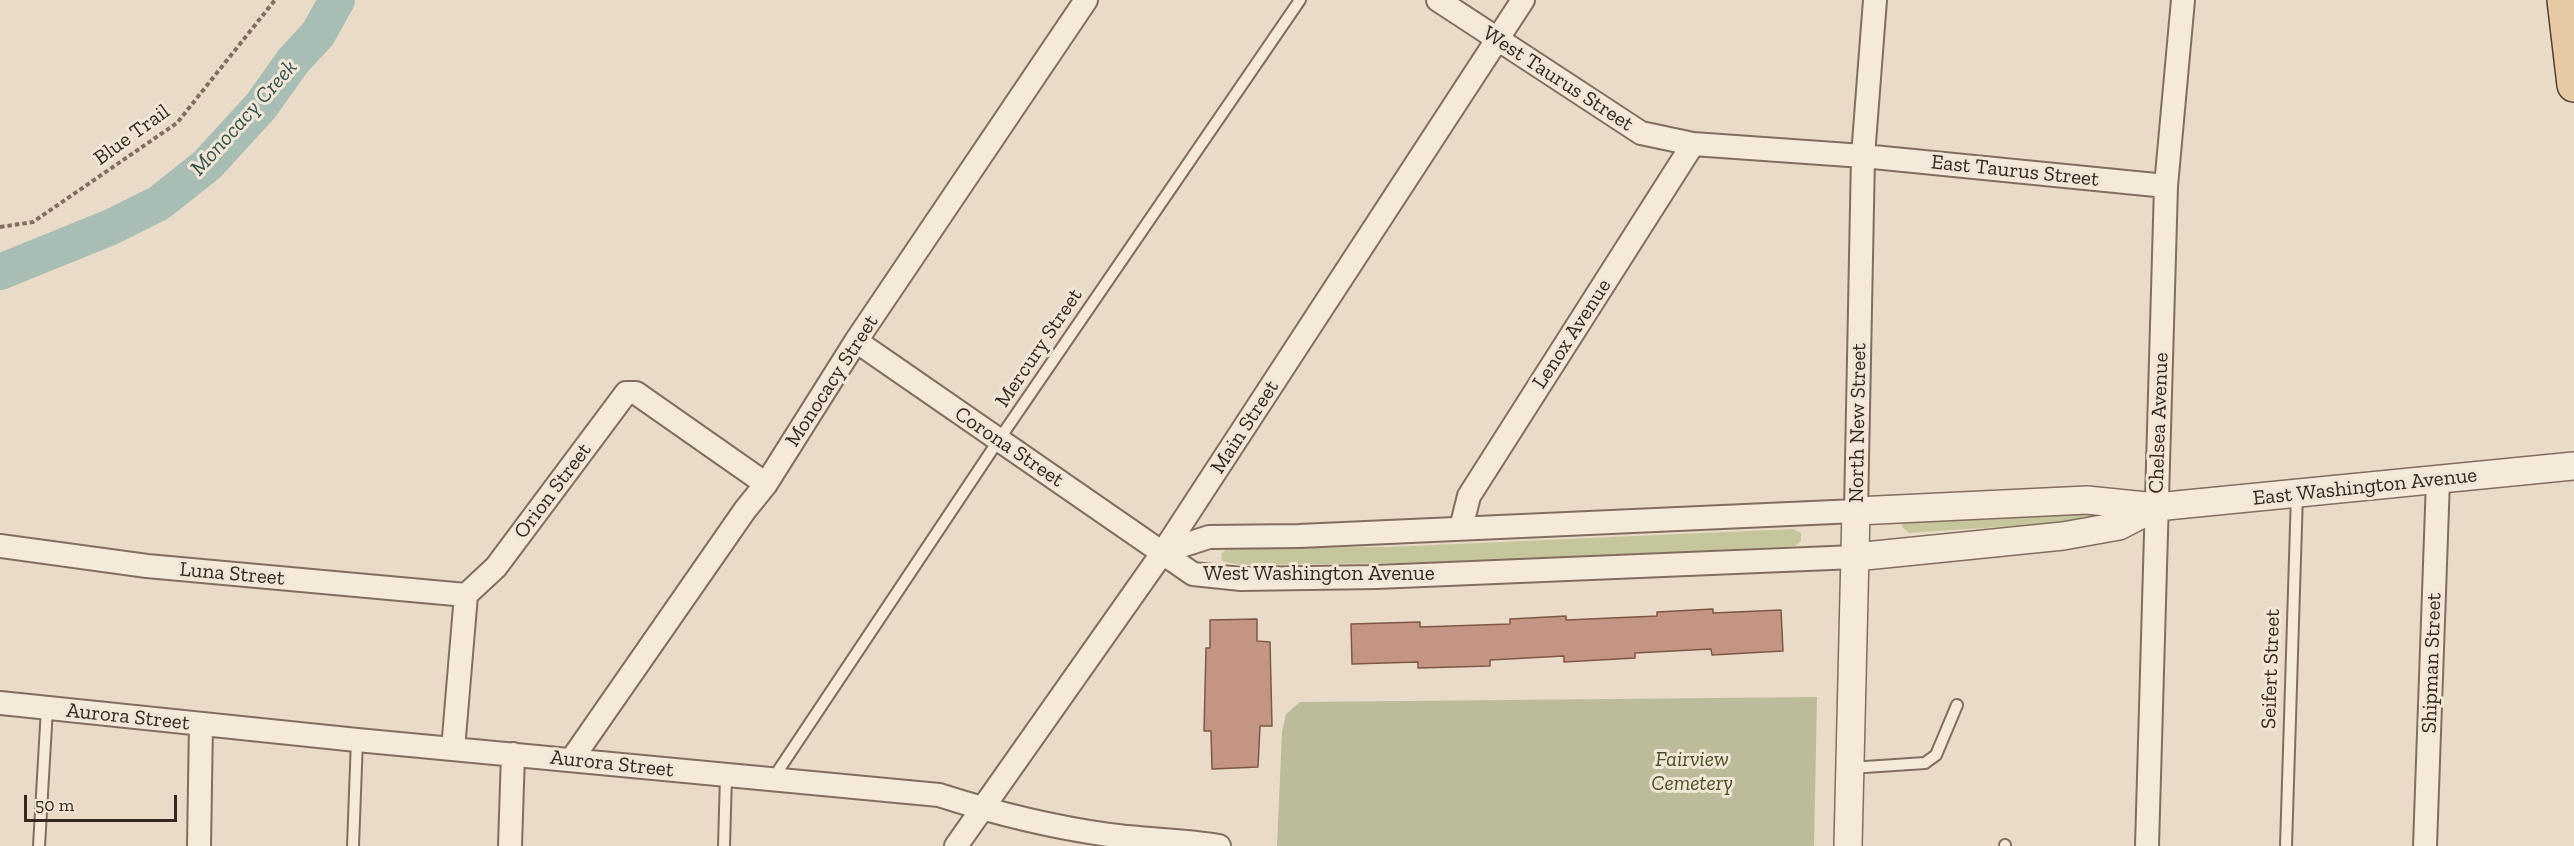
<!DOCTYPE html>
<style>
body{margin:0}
#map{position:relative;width:2574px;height:846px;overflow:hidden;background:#e9dbc7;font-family:"Zilla Slab",serif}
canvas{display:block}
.scale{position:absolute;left:24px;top:795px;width:153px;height:27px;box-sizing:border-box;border:3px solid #352821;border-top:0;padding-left:8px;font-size:18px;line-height:21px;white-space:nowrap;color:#352821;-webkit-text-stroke:4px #f1e6d6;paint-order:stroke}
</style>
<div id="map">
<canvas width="2574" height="846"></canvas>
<div class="scale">50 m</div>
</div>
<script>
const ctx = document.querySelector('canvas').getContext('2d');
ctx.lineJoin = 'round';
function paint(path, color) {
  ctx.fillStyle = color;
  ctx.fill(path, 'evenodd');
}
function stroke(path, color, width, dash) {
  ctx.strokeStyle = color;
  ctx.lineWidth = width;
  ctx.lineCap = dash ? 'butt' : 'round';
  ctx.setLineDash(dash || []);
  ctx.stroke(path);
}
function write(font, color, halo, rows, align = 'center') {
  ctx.font = font + ' "Zilla Slab",serif';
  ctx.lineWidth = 6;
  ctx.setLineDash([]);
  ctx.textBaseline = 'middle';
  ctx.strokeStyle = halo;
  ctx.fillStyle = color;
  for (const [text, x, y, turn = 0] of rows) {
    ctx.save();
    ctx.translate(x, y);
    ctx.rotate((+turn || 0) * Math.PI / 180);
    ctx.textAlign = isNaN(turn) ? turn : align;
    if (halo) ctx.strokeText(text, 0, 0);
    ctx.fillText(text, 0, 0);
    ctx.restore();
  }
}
const green = new Path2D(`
 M2108,511L2101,520L1909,533L1902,527L1901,519Z
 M1793,529L1801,533V541L1795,546L1477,562L1240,565L1222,561L1221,554L1227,549L1240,548L1388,547Z`);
const cemetery = new Path2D(`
 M1817,697L1814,846H1277L1282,732L1286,714L1300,702Z`);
const river = new Path2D(`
 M0,272L111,227L159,203L207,165L261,106L293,61L318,34L337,0`);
const building = new Path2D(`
 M1713,609V613L1781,610L1783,651L1712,655L1711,649L1635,653V658L1564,662V656L1490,660V666L1418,668V662L1352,664L1351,624L1420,622V627L1510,624V619L1566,616V620L1657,616V612Z
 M1257,619V641L1270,642L1272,726H1260L1258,767L1212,769L1211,731H1204L1206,648H1210V620Z`);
const path = new Path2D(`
 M0,227L33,222L177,123L275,0`);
const service = new Path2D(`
 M1850,768L1925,763L1936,755L1957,705
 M772,780L998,441L1300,0
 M39,846L47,708
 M353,846L357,740
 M724,846L726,776
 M2005,846V845
 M2286,846L2297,494`);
const minor = new Path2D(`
 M1438,0L1641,133L1693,144L1863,156L2166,186
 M856,341L1193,574L1241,579L1376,577L1855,557
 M1461,528L1469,496L1693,144
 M0,546L147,566L466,595
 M1163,552L1209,537L1299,536L1856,511L1863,156L1875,0
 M0,703L357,740L939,795C995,813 1051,827 1109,835C1146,840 1183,840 1219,846
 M453,749L466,595L496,567L626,393H636L766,484
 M572,759L745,510L766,484L856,341L1086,0
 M199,846L201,724
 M510,846L513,754
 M956,846L1163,552L1523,0
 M2147,846L2166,186L2183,0
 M2425,846L2438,480`);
const tertiary = new Path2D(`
 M1855,557L2063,536L2119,526L2156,507
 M1848,846L1856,511L2087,500L2156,507L2574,466`);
const primary = new Path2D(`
 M2564,0L2574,85`);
const streetNames = [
 ["West Taurus Street",1558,79,33],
 ["Blue Trail",132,135,-36],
 ["East Taurus Street",2015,171,6],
 ["Lenox Avenue",1572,334,-57],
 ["Mercury Street",1039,348,-56],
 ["Monocacy Street",832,381,-57],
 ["North New Street",1858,423,-89],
 ["Chelsea Avenue",2159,423,-88],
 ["Main Street",1245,427,-57],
 ["Corona Street",1009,447,34],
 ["East Washington Avenue",2365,487,-6],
 ["Orion Street",553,491,-53],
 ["Luna Street",232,574,5],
 ["West Washington Avenue",1319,574],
 ["Shipman Street",2432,663,-88],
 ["Seifert Street",2271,669,-88],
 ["Aurora Street",128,717,6],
 ["Aurora Street",612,764,6]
];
const parkNames = [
 ["Fairview",1692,760],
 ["Cemetery",1692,784]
];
const waterNames = [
 ["Monocacy Creek",244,118,-48]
];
paint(green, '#c6c69c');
paint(cemetery, '#bcbc9a');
stroke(river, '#a8bdb4', 36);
paint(building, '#c39582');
stroke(building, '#7f5747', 1.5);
stroke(service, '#836d5f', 14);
stroke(minor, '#836d5f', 26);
stroke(tertiary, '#836d5f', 30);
stroke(primary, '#513d32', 36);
stroke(path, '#836d5f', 4, [4.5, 3]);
stroke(service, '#f5e9da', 10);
stroke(minor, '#f5e9da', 22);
stroke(tertiary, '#f5e9da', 27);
stroke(primary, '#e7caa4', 33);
write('21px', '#352821', '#f1e6d6', streetNames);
write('italic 21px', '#4a4f2a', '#f1e6d6', parkNames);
write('italic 22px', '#32534d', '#f1e6d6', waterNames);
</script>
